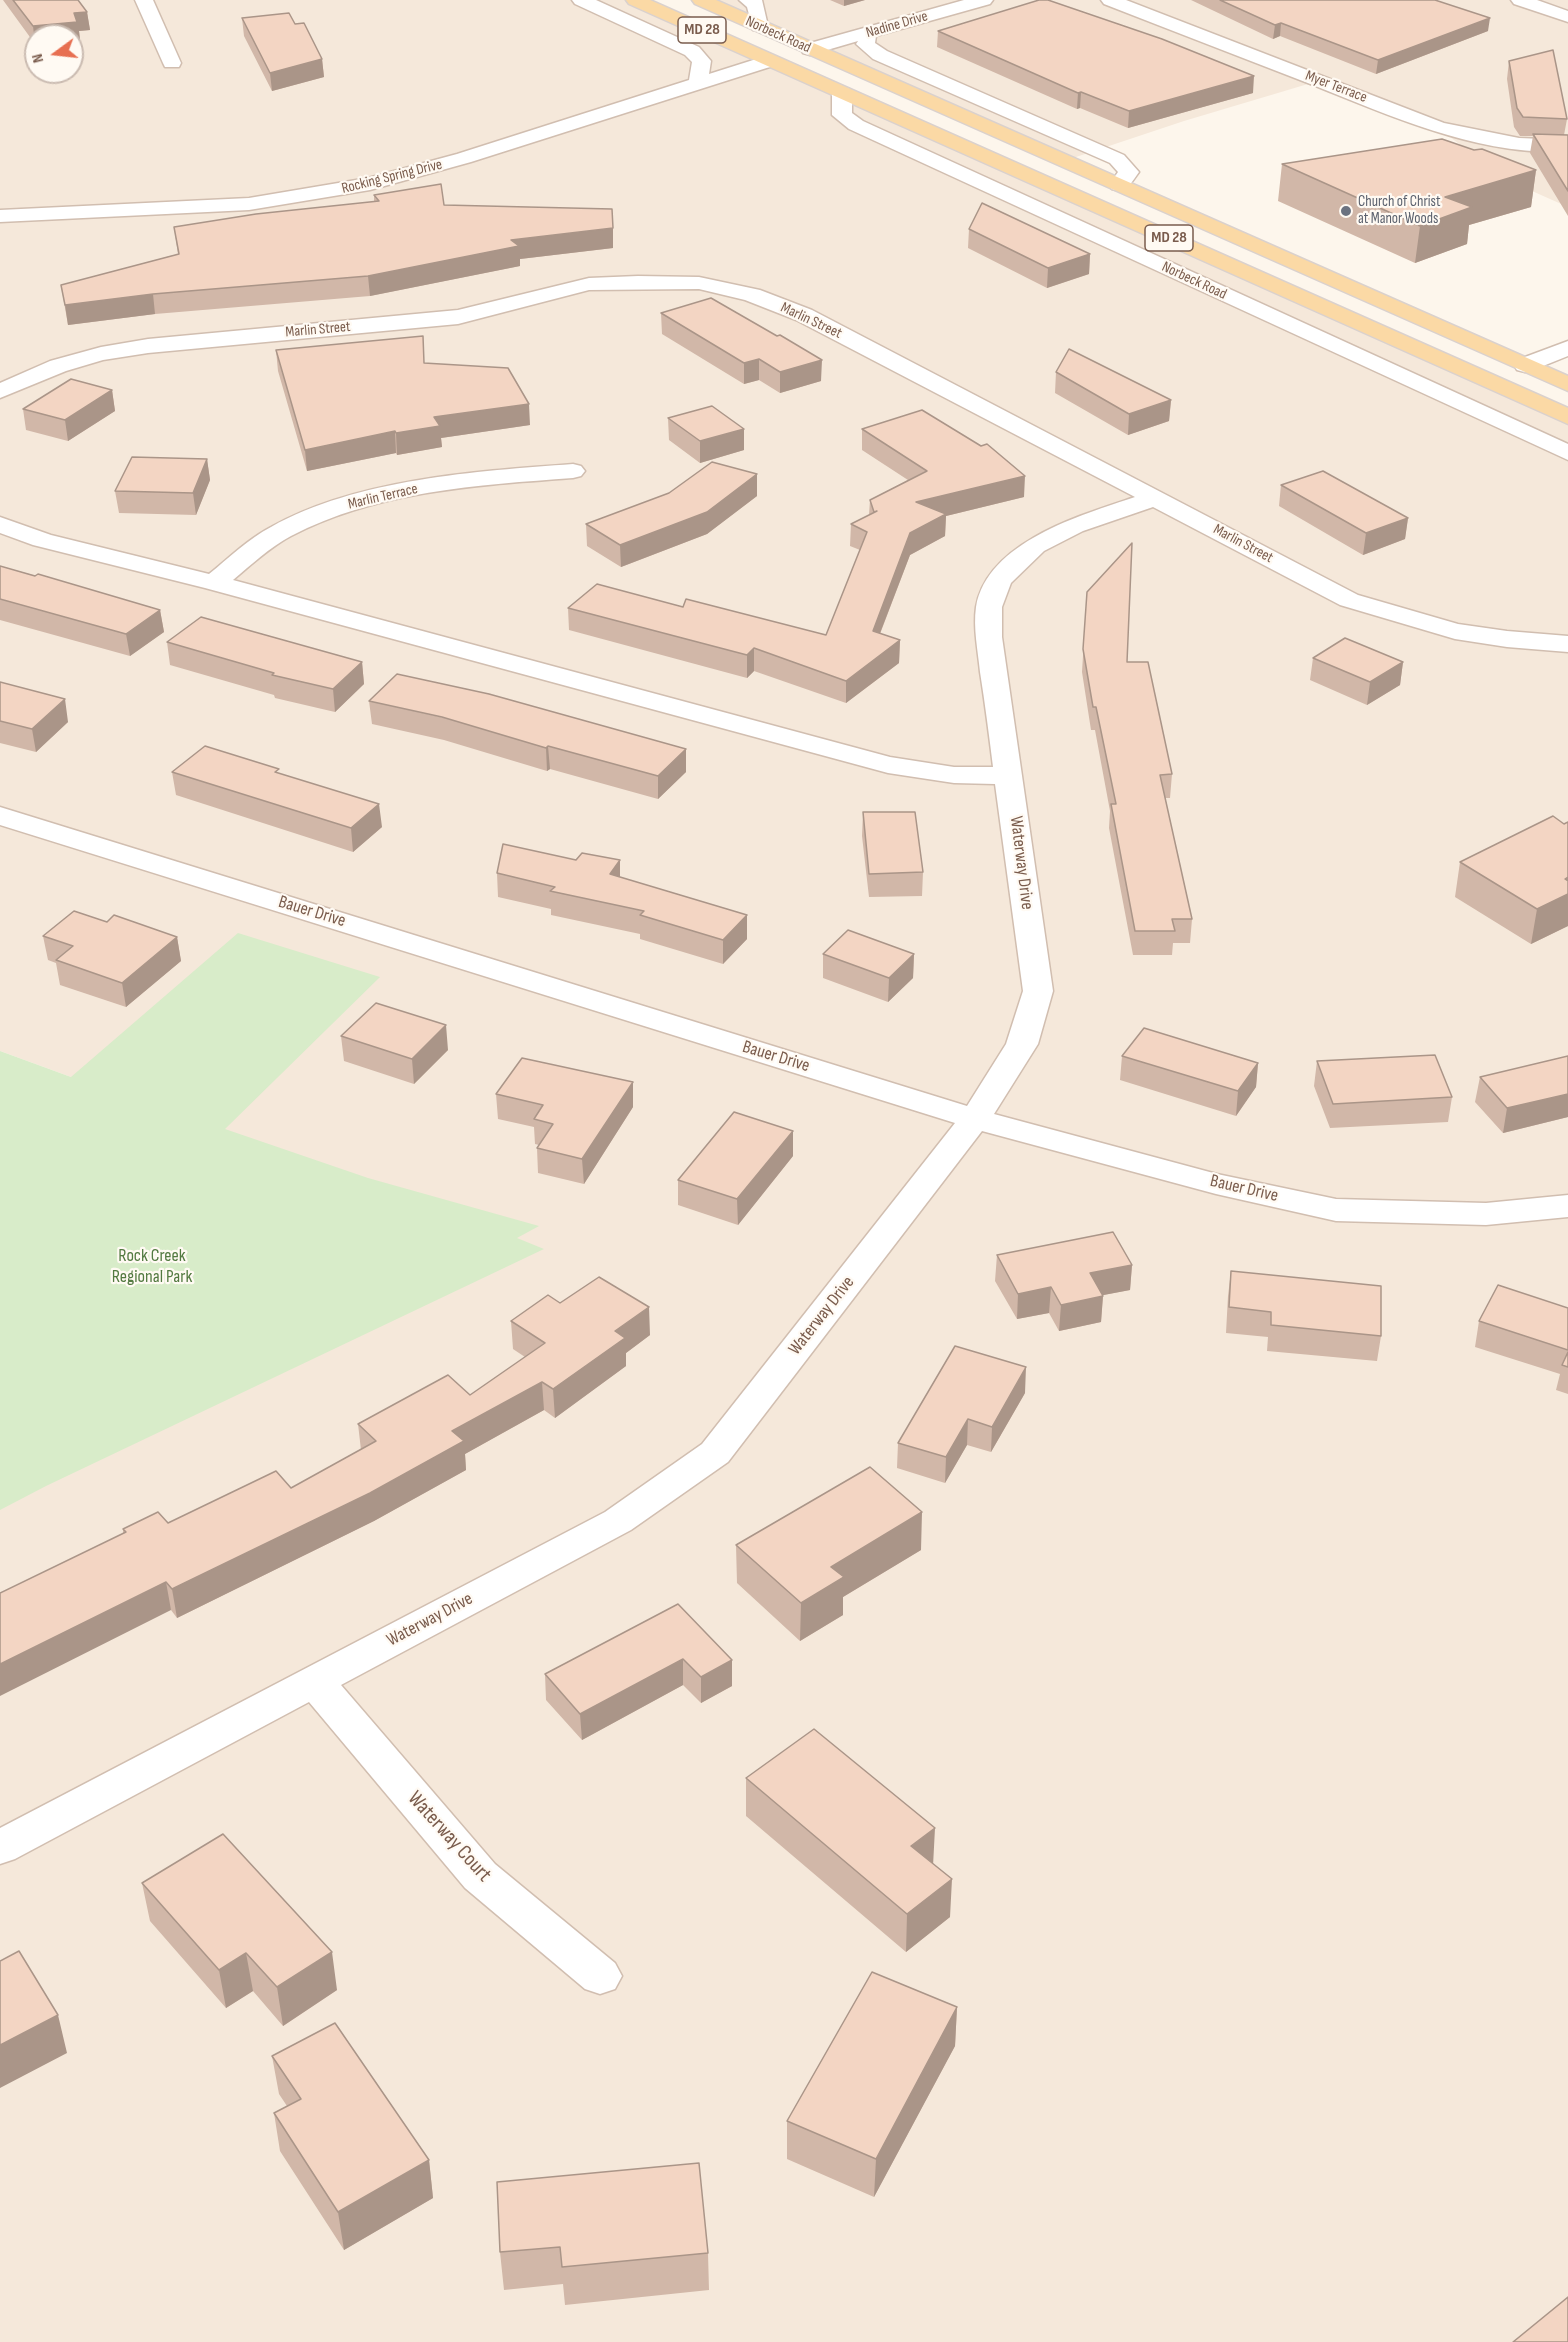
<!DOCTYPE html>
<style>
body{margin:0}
#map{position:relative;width:1568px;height:2342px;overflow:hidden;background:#fdf6ec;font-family:"Sofia Sans Condensed",sans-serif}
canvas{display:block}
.north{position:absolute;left:24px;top:24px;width:60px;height:60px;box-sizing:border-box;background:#fffaf3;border:2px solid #cabbb1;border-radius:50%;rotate:255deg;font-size:16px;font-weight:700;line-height:24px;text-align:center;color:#7a5c4d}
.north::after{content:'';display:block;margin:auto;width:21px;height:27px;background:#e76f51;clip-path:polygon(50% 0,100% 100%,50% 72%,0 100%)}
</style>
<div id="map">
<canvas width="1568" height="2342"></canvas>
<div class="north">N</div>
</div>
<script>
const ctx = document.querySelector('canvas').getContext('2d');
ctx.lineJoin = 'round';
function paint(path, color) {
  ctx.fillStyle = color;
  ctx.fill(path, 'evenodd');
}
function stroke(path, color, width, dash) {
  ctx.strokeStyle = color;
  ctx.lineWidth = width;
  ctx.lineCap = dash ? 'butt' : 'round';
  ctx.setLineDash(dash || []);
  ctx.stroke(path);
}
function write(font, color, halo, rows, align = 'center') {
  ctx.font = font + ' "Sofia Sans Condensed",sans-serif';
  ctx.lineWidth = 4.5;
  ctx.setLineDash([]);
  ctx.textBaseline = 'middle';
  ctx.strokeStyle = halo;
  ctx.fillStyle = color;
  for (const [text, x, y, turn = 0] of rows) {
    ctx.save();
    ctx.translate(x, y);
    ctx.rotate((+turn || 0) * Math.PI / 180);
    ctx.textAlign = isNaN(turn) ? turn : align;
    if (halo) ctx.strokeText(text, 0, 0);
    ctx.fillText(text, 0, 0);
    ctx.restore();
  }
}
const residential = new Path2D(`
 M0,0H635L1568,417V2342H0V1508L71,1077L0,1051ZM36,36H72V72H36Z
 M701,0H1568V207L1505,179L1437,127L1318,81L1184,121L1064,161Z`);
const green = new Path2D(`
 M238,933L380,977L225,1129L368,1178L539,1226L517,1238L544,1249L46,1486L0,1510V1051L71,1077Z`);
const minor = new Path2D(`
 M135,0H153L181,63L179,67H165L163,63Z
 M572,0H596L699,47L711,61L709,74L769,55L776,57L778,61L776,65L471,162L370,190L249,210L0,222V210L249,198L368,178L457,154L689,80L692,62L685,55L575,4Z
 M739,0H762L768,26L765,30H753L747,7Z
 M964,0H993L990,4L876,36L875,43L887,51L1124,155L1139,172C1131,183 1127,193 1112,189L1109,185L1118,172L1110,163L873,59L856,44L858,41L810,55L803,53L801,49L803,45Z
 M1101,0H1126L1444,123L1519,138L1568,140V152C1477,155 1396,118 1313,85C1243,58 1173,31 1104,4Z
 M1511,0H1537L1568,11V22L1514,4Z
 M842,87L849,89L852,93V113L863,121L1568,444V460L849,129L832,115V93L835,89Z
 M638,276L699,277L760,290L812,310L1358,595L1458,624L1507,631L1568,636V652L1507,647L1455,639L1340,605L1153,507L1083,531L1044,551L1011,583L1002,607V637L1053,991L1038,1044L994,1114L1217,1174L1336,1199L1486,1203L1568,1195V1217L1486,1225L1336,1221L1216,1194L982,1131L728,1462L631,1530L341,1685L495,1864L615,1963L622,1976L615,1989L600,1994L585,1989L465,1888L309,1702L15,1859L0,1864V1828L605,1512L702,1444L955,1123L0,825V807L967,1106L1006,1044L1023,991L995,784L954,783L888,773L205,588L33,545L0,533V517L51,535L209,574C229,558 248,539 271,527C356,479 477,471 573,464L581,466L585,471L581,476L573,478C478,485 377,491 291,536C270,547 251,565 233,580L890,757L954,767H993C989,735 985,703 980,672C978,651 973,628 976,607C987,542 1081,515 1135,497L796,320L745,300L699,289L589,290L458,324L148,353L103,360L66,371L0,398V383L50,361L101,347L148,339L458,310L589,278Z
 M1568,341V356L1533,370L1525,372L1517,370L1514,365L1517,360Z`);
const major = new Path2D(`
 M626,0H650L1568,408V424L629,4Z
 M692,0H716L1568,376V391L695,4Z`);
const wall = new Path2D(`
 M3,0H78L87,12L90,30L79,31L80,40L72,41V36L35,44Z
 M830,0H865L844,6Z
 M1191,0H1435L1488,31L1376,74L1280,36L1273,39Z
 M242,18L295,24L322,59L324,77L272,91L244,36Z
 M938,31L1253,93L1128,128L1080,108L1077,109L937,47Z
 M1509,61L1567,119L1564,135H1568V216L1530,153L1533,136H1520L1514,127L1507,79Z
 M1474,150L1536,170L1531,207L1469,225L1467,244L1415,263L1278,201L1282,164Z
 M374,195L444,205L613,248L520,259V266L370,296L155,314L68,325L61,285L178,254L174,227L374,202Z
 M969,229L1090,254L1089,274L1047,288L968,248Z
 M661,313L777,336L821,381L780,393L759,380L744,384L662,334Z
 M276,350L425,363L530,425L441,438L442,447L397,455L396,453L307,471L278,371Z
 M1056,372L1171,400L1169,421L1128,435L1055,393Z
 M112,390L115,411L68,441L26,430L23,409Z
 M668,418L744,450L700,463L669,440Z
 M862,429L1024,497L946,516L945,536L910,555L880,634L900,640L899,663L846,703L754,671L747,678L569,630L568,608L683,607L826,635L860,550L850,546L851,524L869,515L870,500L908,480L862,450Z
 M207,459L210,480L196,515L119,513L115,491Z
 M757,474V496L707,534L621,567L587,546L586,524Z
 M1281,485L1408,518L1405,539L1363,555L1279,506Z
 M0,566L160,610L164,632L130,656L0,620Z
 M1087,592L1127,662L1172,774L1170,798H1165L1192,919L1190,943H1173L1172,955H1133L1109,828L1110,811L1095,730H1091L1082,672Z
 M167,642L362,662L364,684L335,712L275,698L274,695L170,665Z
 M1313,658L1403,662L1400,685L1367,705L1310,680Z
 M0,682L68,722L36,752L0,743Z
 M369,701L686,772L658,799L550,769L547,771L444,740L372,724Z
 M172,772L382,827L353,852L176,795Z
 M863,812L923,872L922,896L869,897L862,836Z
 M1568,822V926L1531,944L1455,897L1460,862Z
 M497,873L620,877L747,915V939L723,964L640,939V934L551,915V909L498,897Z
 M107,922L177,937L181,961L126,1007L60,985L56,963L48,960L43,936Z
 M823,954H914L913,978L888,1002L823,978Z
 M341,1036L448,1050L414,1084L344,1061Z
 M1122,1056L1258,1063L1256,1087L1236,1116L1120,1080Z
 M1568,1056V1117L1503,1133L1475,1102L1480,1077Z
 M1317,1061L1452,1097L1448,1122L1330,1128L1314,1086Z
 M496,1094L633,1107L584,1184L538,1173L537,1148L539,1145L535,1144L534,1127L498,1119Z
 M793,1156L738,1225L678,1205V1180Z
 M997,1255L1132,1265L1130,1290L1103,1295L1101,1322L1059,1331L1049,1313L1017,1319L995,1281Z
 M1231,1271L1381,1336L1377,1361L1267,1351L1268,1337L1226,1333L1228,1296Z
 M560,1303L650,1335L626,1353V1366L555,1418L544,1410L465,1454L466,1470L374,1521L177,1618L171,1610L123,1533V1529L168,1523L291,1488L361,1450L358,1424L470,1395L525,1357L513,1349L511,1321Z
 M1568,1308V1394L1556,1390L1560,1374L1475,1347L1479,1321Z
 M1025,1393L991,1452L967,1445L945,1483L897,1468L898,1443Z
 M736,1545L921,1550L843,1597V1615L800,1641L737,1583Z
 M678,1604L732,1686L701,1703L683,1685L582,1740L546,1700L545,1674Z
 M746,1778L950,1917L906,1952L746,1816Z
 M142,1883L337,1990L283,2026L253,1991L226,2008L150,1921Z
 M957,2007L955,2046L874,2197L787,2159V2121Z
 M272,2056L429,2160L433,2198L344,2250L280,2151L274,2113L287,2106L279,2094Z
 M497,2182L708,2253L709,2290L565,2305L563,2284L504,2290L500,2252Z`);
const shadedWall = new Path2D(`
 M844,0H865L844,6Z
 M87,12L90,30L79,31L80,40L72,41V36H36L35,44L33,26L74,13Z
 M1490,18L1488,31L1376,74L1378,60Z
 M1281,23L1280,36L1273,39L1275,25Z
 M322,59L324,77L272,91L270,73Z
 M1254,76L1253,93L1128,128L1129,111Z
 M1081,92L1080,108L1077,109L1078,93Z
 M1536,170L1531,207L1469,225L1467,244L1415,263L1420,226L1445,197Z
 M613,228V248L520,259V266L370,296L368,276L511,240Z
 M1090,254L1089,274L1047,288L1048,268Z
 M153,294L155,314L68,325L65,305Z
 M759,359V380L744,384V363Z
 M822,360L821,381L780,393V372Z
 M112,390L115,411L68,441L65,420Z
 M1171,400L1169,421L1128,435L1129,414Z
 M529,404L530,425L441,438L442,447L397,455L396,433L434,417Z
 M744,429V450L700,463V441Z
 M395,431L396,453L307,471L305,450Z
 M207,459L210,480L196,515L193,493Z
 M757,474V496L707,534L621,567L620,545Z
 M1025,476L1024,497L946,516L945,536L910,555L872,654L873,631L916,502Z
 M1408,518L1405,539L1363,555L1366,533Z
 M160,610L164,632L130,656L126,634Z
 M900,640L899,663L846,703V681Z
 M754,648V671L747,678V655Z
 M362,662L364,684L335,712L333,689Z
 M1403,662L1400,685L1367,705L1370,682Z
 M65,699L68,722L36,752L32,729Z
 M548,746L550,769L547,771L546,748Z
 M686,749V772L658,799V776Z
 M379,804L382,827L353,852L351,828Z
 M620,860V884L610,874Z
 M1568,877V926L1531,944L1537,909L1565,879Z
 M747,915V939L723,964V940Z
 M177,937L181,961L126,1007L122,983Z
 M914,954L913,978L888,1002L889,978Z
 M446,1025L448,1050L414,1084L412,1059Z
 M1258,1063L1256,1087L1236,1116L1238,1091Z
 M633,1082V1107L584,1184L582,1159Z
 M1568,1094V1117L1503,1133L1507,1108Z
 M793,1131V1156L738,1225L737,1199Z
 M1132,1265L1130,1290L1088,1298L1090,1273Z
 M1051,1287L1049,1313L1017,1319L1018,1294Z
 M1103,1296L1101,1322L1059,1331L1061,1305Z
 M649,1307L650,1335L626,1353V1366L555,1418L553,1389L615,1331Z
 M1026,1367L1025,1393L991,1452L992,1427Z
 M542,1382L544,1410L465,1454L466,1470L374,1521L177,1618L172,1589L452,1431Z
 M968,1419L967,1445L945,1483L946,1457Z
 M922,1512L921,1550L843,1597V1615L800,1641L801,1603L831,1567Z
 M166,1582L171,1610L0,1696V1664Z
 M683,1659V1685L582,1740L580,1714Z
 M732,1660V1686L701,1703V1677Z
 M935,1828L933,1866L911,1846Z
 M952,1879L950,1917L906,1952L907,1914Z
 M332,1952L337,1990L283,2026L277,1987Z
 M246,1953L253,1991L226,2008L219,1970Z
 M957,2007L955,2046L874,2197L876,2159Z
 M58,2015L67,2053L0,2088V2045Z
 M429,2160L433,2198L344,2250L338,2212Z`);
const building = new Path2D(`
 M13,0H78L87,12L74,13L77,22L33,26Z
 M1039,0H1048L1162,39L1254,76L1129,111L1081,92L1078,93L938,31Z
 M1220,0H1435L1490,18L1378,60L1281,23L1275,25Z
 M289,13L295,24L304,23L322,59L270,73L242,18Z
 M1553,50L1567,119L1523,117L1517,108L1509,61Z
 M1533,134L1568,135V191Z
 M1442,139L1474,150L1482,149L1536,170L1445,197L1472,207L1420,226L1282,164Z
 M441,184L444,205L612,209L613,228L511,240L519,246L368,276L153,294L65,305L61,285L179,254L174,227L256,214L379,201L374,195Z
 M982,203L1090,254L1048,268L969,229Z
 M711,298L777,336L780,335L822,360L780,372L759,359L744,363L661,313Z
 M423,336L424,363L508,368L529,404L434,417L440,426L396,433L395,431L305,450L276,350Z
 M1069,349L1171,400L1129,414L1056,372Z
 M71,379L112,390L65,420L23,409Z
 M712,406L744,429L700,441L668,418Z
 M922,410L981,446L987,444L1025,476L916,502L946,514L910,533L873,631L900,640L846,681L754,648L747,655L568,608L597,584L683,607L686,599L826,635L867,532L851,524L877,511L874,512L870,500L927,471L862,429Z
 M132,457L207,459L193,493L115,491Z
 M712,462L757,474L707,512L620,545L586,524L669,493Z
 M1323,471L1408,518L1366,533L1281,485Z
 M1132,543L1127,662H1148L1172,774L1160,775L1192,919H1172L1175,931H1135L1111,804H1116L1096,707H1093L1083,649L1087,592Z
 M0,566L35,576L38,574L160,610L126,634L0,599Z
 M201,617L362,662L333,689L272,675L274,673L167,642Z
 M1345,638L1403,662L1370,682L1313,658Z
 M397,674L489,694L686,749L658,776L548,746L546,748L442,717L369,701Z
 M0,682L65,699L32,729L0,721Z
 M205,746L279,769L275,772L379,804L351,828L172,772Z
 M863,812H915L923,872L869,874Z
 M1553,816L1564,824L1568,822V877L1565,879L1568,881V894L1537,909L1460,862Z
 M503,844L576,860L582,853L620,860L610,874L747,915L723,940L640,915L644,911L550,891L555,887L497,873Z
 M74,911L107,922L114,915L177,937L122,983L56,960L73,946L43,936Z
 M848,930L914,954L889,978L823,954Z
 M376,1003L446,1025L412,1059L341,1036Z
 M1144,1028L1258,1063L1238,1091L1122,1056Z
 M1435,1055L1452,1097L1333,1104L1317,1061Z
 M1568,1056V1094L1507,1108L1480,1077Z
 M522,1058L633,1082L582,1159L537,1148L553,1124L534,1119L543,1105L496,1094Z
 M734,1112L793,1131L737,1199L678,1180Z
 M1113,1232L1132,1265L1090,1273L1103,1296L1061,1305L1051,1287L1018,1294L997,1255Z
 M1231,1271L1381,1286V1336L1271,1325V1312L1229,1307Z
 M599,1277L649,1307L615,1331L625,1338L553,1389L542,1382L452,1431L464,1441L370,1493L172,1589L166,1582L0,1664V1593L126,1532L123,1529L158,1512L168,1523L276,1471L291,1488L376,1441L358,1424L448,1375L470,1395L545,1343L511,1321L548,1295L560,1303Z
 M1498,1285L1568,1308V1350L1479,1321Z
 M955,1346L1026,1367L992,1427L968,1419L946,1457L898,1443Z
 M1568,1352V1367L1562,1365Z
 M870,1467L922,1512L831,1567L844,1577L801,1603L736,1545Z
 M678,1604L732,1660L701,1677L683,1659L580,1714L545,1674Z
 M814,1729L935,1828L911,1846L952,1879L907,1914L746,1778Z
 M223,1834L332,1952L277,1987L246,1953L219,1970L142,1883Z
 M19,1951L58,2015L0,2045V1961Z
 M872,1972L957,2007L876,2159L787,2121Z
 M335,2023L429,2160L338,2212L274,2113L301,2099L272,2056Z
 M699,2163L708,2253L562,2267L560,2247L500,2252L497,2182Z
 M1568,2297V2342H1513Z`);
const markers = [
 [1346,211,6,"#6b7280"]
];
const farStreetnames = [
 ["Nadine Drive",897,25,-16],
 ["Norbeck Road",778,35,24],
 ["Myer Terrace",1336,87,21],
 ["Rocking Spring Drive",392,177,-14],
 ["Norbeck Road",1194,281,25],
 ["Marlin Street",811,321,25],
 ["Marlin Street",318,330,-5],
 ["Marlin Terrace",383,497,-13],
 ["Marlin Street",1243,544,28]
];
const farWorshipnames = [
 ["Church of Christ",1358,202],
 ["at Manor Woods",1358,219]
];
const shields = [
 [702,30,48],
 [1169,238,48]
];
const shieldNames = [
 ["MD 28",702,30],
 ["MD 28",1169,238]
];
const streetNames = [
 ["Waterway Drive",1021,863,83],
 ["Bauer Drive",312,912,17],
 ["Bauer Drive",776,1057,17],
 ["Bauer Drive",1244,1189,13],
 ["Waterway Drive",822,1316,-52],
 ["Waterway Drive",430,1620,-28]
];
const parkNames = [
 ["Rock Creek",152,1256],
 ["Regional Park",152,1277]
];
const nearStreetnames = [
 ["Waterway Court",449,1837,48]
];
paint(residential, '#f5e8da');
paint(green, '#d8ecc9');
stroke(minor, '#d1beb0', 3);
stroke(major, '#dad1cd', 3);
paint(minor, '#fff');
paint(major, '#fbd9a5');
paint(wall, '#d1b7a8');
paint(shadedWall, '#aa9588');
paint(building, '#f3d5c3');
stroke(building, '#aa9588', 1.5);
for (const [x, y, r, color] of markers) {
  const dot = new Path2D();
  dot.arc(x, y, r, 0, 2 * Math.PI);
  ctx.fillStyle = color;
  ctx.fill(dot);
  stroke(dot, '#fffaf3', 2);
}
write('15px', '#7a5c4d', '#fffaf3', farStreetnames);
write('15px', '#5b616d', '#fffaf3', farWorshipnames, 'left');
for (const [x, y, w] of shields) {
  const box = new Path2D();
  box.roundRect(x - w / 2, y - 13, w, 26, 4.5);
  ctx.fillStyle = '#fffaf3';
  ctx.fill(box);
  stroke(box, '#7a5c4d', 1.5);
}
write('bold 16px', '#7a5c4d', null, shieldNames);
write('18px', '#7a5c4d', '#fffaf3', streetNames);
write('18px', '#537a41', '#fffaf3', parkNames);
write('21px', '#7a5c4d', '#fffaf3', nearStreetnames);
</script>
